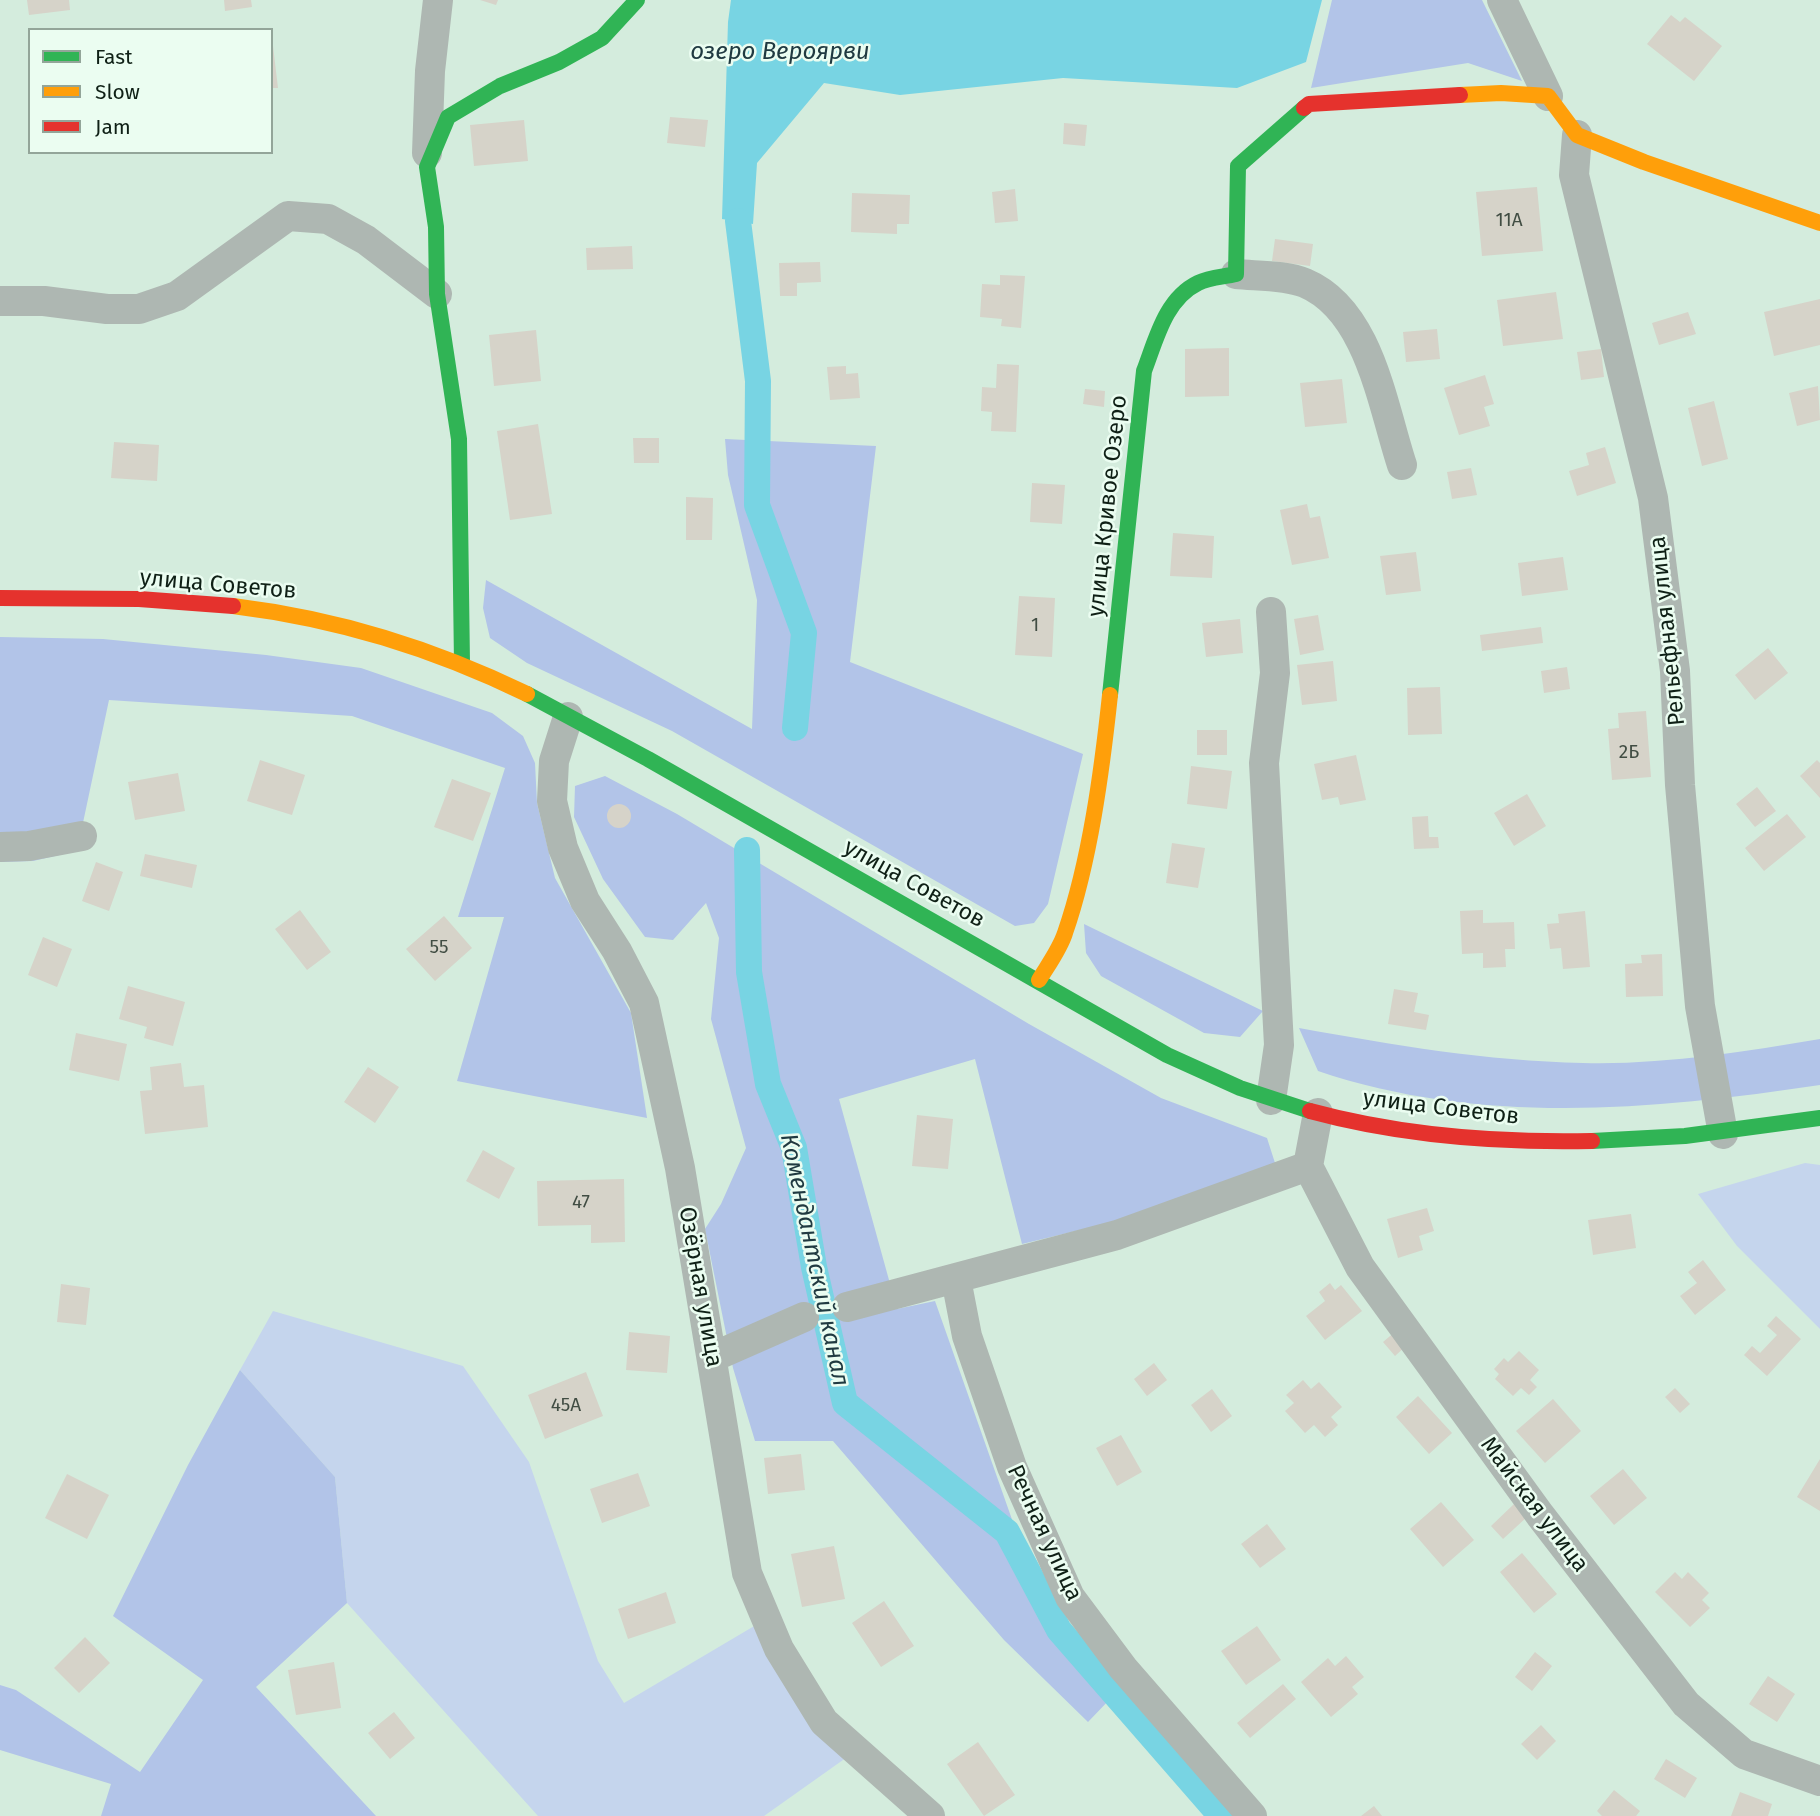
<!DOCTYPE html>
<meta charset="utf-8">
<style>
body{margin:0}
#map{position:relative;width:1820px;height:1816px;overflow:hidden;background:#d4ecdd;font-family:"Fira Sans",sans-serif}
canvas{display:block}
.legend{position:absolute;left:28px;top:28px;width:245px;height:126px;box-sizing:border-box;background:#ebfdf1;border:2px solid #93a599;margin:0;padding:9px 12px;list-style:none;font-size:21px;color:#0f2016}
.legend li{display:flex;align-items:center;gap:14px;height:35px}
.legend b{width:35px;border:2px solid #93a599}
</style>
<div id="map">
<canvas width="1820" height="1816"></canvas>
<ul class="legend">
<li><b style="height:9px;background:#30b455"></b>Fast</li>
<li><b style="height:9px;background:#ff9f0a"></b>Slow</li>
<li><b style="height:9px;background:#e5322d"></b>Jam</li>
</ul>
</div>
<script>
const ctx = document.querySelector('canvas').getContext('2d');
ctx.lineJoin = 'round';
function paint(path, color) {
  ctx.fillStyle = color;
  ctx.fill(path, 'evenodd');
}
function stroke(path, color, width, dash) {
  ctx.strokeStyle = color;
  ctx.lineWidth = width;
  ctx.lineCap = dash ? 'butt' : 'round';
  ctx.setLineDash(dash || []);
  ctx.stroke(path);
}
function write(font, color, halo, rows, align = 'center') {
  ctx.font = font + ' "Fira Sans",sans-serif';
  ctx.lineWidth = 5;
  ctx.setLineDash([]);
  ctx.textBaseline = 'middle';
  ctx.strokeStyle = halo;
  ctx.fillStyle = color;
  for (const [text, x, y, turn = 0] of rows) {
    ctx.save();
    ctx.translate(x, y);
    ctx.rotate((+turn || 0) * Math.PI / 180);
    ctx.textAlign = isNaN(turn) ? turn : align;
    if (halo) ctx.strokeText(text, 0, 0);
    ctx.fillText(text, 0, 0);
    ctx.restore();
  }
}
const green = new Path2D(`
 M1805,1163L1820,1165V1329L1737,1246L1698,1194Z
 M273,1311L463,1366L529,1462L598,1661L624,1703L761,1622L850,1755L764,1816H538L347,1603L335,1477L240,1370Z`);
const forest = new Path2D(`
 M1332,0H1482L1522,81L1468,63L1311,88Z
 M725,439L876,446L850,662L1083,754L1048,904L1034,923L1015,926L672,731L527,663L490,638L483,608L486,580L752,729L757,600L728,475Z
 M0,637L103,639L266,655L361,668L492,713L523,736L535,763L537,803L555,878L631,1013L647,1118L457,1081L504,917H458L505,768L352,716L109,700L77,851L33,861L0,862Z
 M605,776L677,814L1029,1024L1161,1098L1267,1138L1275,1163L1113,1222L1022,1244L975,1059L839,1099L897,1309L935,1301L1052,1633L1112,1697L1088,1722L1004,1640L833,1441H755L733,1368L705,1229L721,1204L746,1148L711,1019L719,938L706,903L673,940L645,937L603,879L574,817L575,786Z
 M1084,924L1263,1011L1240,1037L1204,1033L1101,976L1086,953Z
 M1299,1028C1393,1045 1487,1061 1583,1063C1662,1065 1742,1052 1820,1039V1085C1653,1110 1481,1126 1318,1071Z
 M240,1370L335,1477L347,1603L256,1687L376,1816H101L111,1784L0,1750V1685L16,1690L140,1772L203,1680L113,1616L188,1465Z`);
const water = new Path2D(`
 M731,0H1322L1306,62L1237,88L1063,78L900,95L824,83L757,163L753,224L722,219L728,22Z`);
const canal = new Path2D(`
 M738,221L758,381L757,505L804,633L795,728
 M747,850L749,972L768,1084L794,1148L814,1267L845,1403L1007,1532L1059,1630L1221,1816`);
const building = new Path2D(`
 M27,0H69L70,10L29,15Z
 M224,0H251L252,7L225,11Z
 M480,0H498L496,5Z
 M1671,15L1680,22L1685,17L1722,46L1694,81L1647,44Z
 M271,29L278,88H271Z
 M670,117L708,120L705,147L667,143Z
 M524,120L528,161L474,166L470,125Z
 M1064,123L1087,125L1085,146L1063,144Z
 M1537,187L1543,251L1482,256L1476,192Z
 M1015,189L1018,221L995,223L992,192Z
 M852,193L910,195L909,224H897V234L851,232Z
 M1275,239L1313,244L1310,266L1272,261Z
 M632,246L633,269L587,270L586,248Z
 M820,262L821,282L797,283V296H780L779,263Z
 M1000,275L1025,276L1021,328L1001,326L1002,319L980,317L982,284L1000,285Z
 M1556,292L1563,339L1503,346L1497,300Z
 M1820,299V345L1774,356L1764,312Z
 M1688,312L1696,334L1659,345L1652,323Z
 M1437,329L1440,359L1406,362L1403,332Z
 M536,330L541,381L494,386L489,335Z
 M1229,348V396L1185,397V349Z
 M1601,349L1604,377L1581,380L1577,352Z
 M997,364L1019,365L1016,432L991,431L992,412L981,411L982,387L996,388Z
 M846,366V374L858,373L860,398L830,400L827,367Z
 M1485,375L1494,404L1484,407L1490,426L1459,435L1444,388Z
 M1342,379L1347,423L1305,427L1300,383Z
 M1818,386L1820,420L1797,426L1789,393Z
 M1085,389L1105,391L1104,407L1083,404Z
 M1714,401L1728,459L1702,466L1688,408Z
 M538,424L552,514L510,520L497,431Z
 M633,438H659V463H634Z
 M114,442L159,445L157,481L111,478Z
 M1605,447L1616,483L1577,496L1569,471L1589,465L1586,453Z
 M1471,468L1477,495L1452,499L1447,472Z
 M1032,483L1065,485L1062,524L1030,522Z
 M686,497L713,498L712,540H686Z
 M1307,504L1310,518L1320,516L1329,558L1292,565L1280,510Z
 M1173,533L1214,536L1212,578L1170,576Z
 M1416,552L1421,591L1386,595L1380,556Z
 M1563,557L1568,590L1522,596L1518,563Z
 M1019,596L1055,598L1052,657L1015,655Z
 M1318,615L1324,650L1300,655L1294,619Z
 M1240,619L1243,653L1206,657L1202,623Z
 M1541,627L1543,643L1482,651L1480,635Z
 M1768,648L1788,673L1755,700L1735,675Z
 M1333,661L1337,701L1302,705L1297,665Z
 M1567,667L1570,689L1544,693L1541,671Z
 M1440,687L1442,734L1408,735L1407,688Z
 M1646,711L1651,777L1612,780L1608,729L1619,728L1618,713Z
 M1197,730H1227V755H1197Z
 M1356,755L1366,800L1340,805L1338,797L1322,800L1314,764Z
 M260,760L305,775L292,815L247,801Z
 M1817,760L1820,763V798L1800,776Z
 M1191,766L1232,771L1227,809L1187,804Z
 M178,773L185,811L135,820L128,782Z
 M452,779L491,793L473,841L434,827Z
 M1757,787L1776,811L1755,827L1736,804Z
 M1527,794L1546,826L1514,846L1494,813Z
 M607 816a12 12 0 1 1 24 0a12 12 0 1 1-24 0Z
 M1787,814L1806,837L1764,871L1745,848Z
 M1428,816L1429,837H1438L1439,848L1414,849L1412,817Z
 M1172,843L1205,848L1198,888L1166,883Z
 M145,854L197,865L192,888L140,876Z
 M96,862L123,872L109,911L82,901Z
 M300,910L331,952L307,970L275,929Z
 M1483,910V923L1514,922L1515,949H1505L1506,967L1483,968V953L1462,954L1460,911Z
 M1585,911L1590,967L1563,969L1561,948L1550,949L1547,924L1559,923L1558,914Z
 M444,916L472,948L435,981L406,949Z
 M43,937L72,949L57,987L28,975Z
 M1662,954L1663,996L1626,997L1625,964L1642,963L1641,955Z
 M128,986L185,1002L173,1046L144,1038L147,1027L119,1019Z
 M1394,989L1418,993L1414,1012L1429,1015L1426,1030L1388,1024Z
 M76,1033L127,1044L119,1081L69,1070Z
 M181,1063L184,1087L204,1085L208,1127L145,1134L140,1091L152,1090L150,1067Z
 M368,1067L399,1087L375,1123L344,1102Z
 M917,1115L953,1119L948,1169L912,1166Z
 M483,1150L515,1168L499,1199L466,1181Z
 M624,1179L625,1242L591,1243V1225L538,1226L537,1181Z
 M1427,1208L1434,1231L1419,1236L1423,1250L1398,1258L1387,1219Z
 M1631,1214L1636,1248L1593,1255L1588,1220Z
 M1703,1260L1726,1290L1695,1315L1680,1296L1697,1283L1688,1272Z
 M1330,1283L1335,1290L1341,1285L1362,1311L1325,1340L1306,1316L1325,1301L1319,1292Z
 M61,1284L90,1288L86,1325L57,1322Z
 M1776,1316L1801,1339L1767,1376L1744,1355L1752,1346L1760,1353L1777,1335L1767,1326Z
 M1396,1331L1407,1345L1395,1356L1383,1342Z
 M629,1332L670,1336L667,1373L626,1370Z
 M1519,1351L1539,1370L1530,1380L1537,1387L1529,1395L1521,1388L1513,1396L1495,1379L1499,1374L1494,1369L1504,1358L1508,1362Z
 M1154,1363L1167,1380L1147,1396L1134,1379Z
 M586,1372L603,1416L545,1439L528,1395Z
 M1303,1380L1311,1389L1319,1382L1342,1407L1331,1417L1338,1425L1325,1437L1314,1425L1305,1433L1285,1411L1294,1403L1286,1395Z
 M1675,1388L1690,1404L1680,1413L1665,1397Z
 M1212,1389L1232,1416L1211,1432L1191,1405Z
 M1418,1396L1452,1433L1429,1454L1396,1417Z
 M1553,1399L1581,1431L1545,1463L1516,1431Z
 M1121,1435L1142,1472L1117,1486L1096,1448Z
 M801,1454L805,1490L768,1494L764,1458Z
 M1820,1459V1511L1797,1497Z
 M1623,1469L1647,1498L1614,1525L1590,1496Z
 M638,1473L650,1506L602,1523L590,1489Z
 M67,1474L109,1495L87,1539L45,1518Z
 M1441,1502L1474,1540L1443,1567L1410,1529Z
 M1514,1504L1527,1517L1503,1539L1491,1526Z
 M1267,1524L1286,1549L1260,1568L1241,1544Z
 M834,1546L845,1599L802,1607L791,1554Z
 M1522,1553L1557,1594L1534,1613L1500,1572Z
 M1675,1572L1682,1579L1688,1572L1709,1593L1702,1600L1710,1608L1690,1627L1655,1592Z
 M666,1592L676,1623L628,1639L618,1609Z
 M884,1601L914,1646L881,1667L852,1623Z
 M1257,1626L1281,1660L1246,1685L1221,1651Z
 M85,1637L110,1663L79,1693L54,1668Z
 M1535,1652L1552,1666L1532,1691L1515,1677Z
 M1346,1656L1364,1677L1352,1687L1358,1694L1331,1717L1301,1682L1328,1658L1335,1666Z
 M334,1662L341,1708L296,1715L288,1670Z
 M1768,1676L1795,1694L1777,1722L1749,1704Z
 M1283,1684L1296,1699L1250,1738L1237,1723Z
 M394,1712L415,1738L390,1759L368,1733Z
 M1541,1725L1556,1741L1537,1760L1521,1744Z
 M978,1742L1015,1795L984,1816L947,1764Z
 M1666,1759L1697,1778L1685,1798L1654,1779Z
 M1614,1790L1640,1811L1636,1816H1602L1597,1811Z
 M1740,1792L1772,1804L1768,1816H1731Z
 M1374,1806L1382,1816H1361Z`);
const street = new Path2D(`
 M1502,0L1548,96
 M1577,135L1574,175L1653,498L1675,671L1680,785L1700,1006L1723,1134
 M427,153L430,71L438,0
 M1236,274C1257,276 1286,275 1305,283C1369,310 1382,404 1402,465
 M0,301H44L107,309H139L177,296L288,216L328,219L366,240L437,294
 M568,717L554,761L552,801L563,848L585,901L617,951L644,1003L680,1168L747,1573L779,1649L824,1722L930,1816
 M0,847L29,846L82,836
 M1271,1100L1279,1045L1264,763L1275,673L1271,612
 M1308,1166L1360,1267L1540,1515L1686,1704L1744,1754L1820,1781
 M956,1279L967,1336L1012,1467L1070,1597L1123,1668L1252,1816
 M847,1307L1117,1235L1308,1166L1318,1113
 M713,1357L804,1317`);
const fast = new Path2D(`
 M462,664L459,439L437,294L436,227L427,167L448,117L500,86L559,62L602,38L637,0
 M527,694L648,759L1167,1055L1240,1088L1310,1111
 M1110,695L1144,371C1156,340 1165,299 1198,283C1210,277 1224,277 1236,274L1238,166L1304,108
 M1592,1141L1685,1136L1820,1118`);
const slow = new Path2D(`
 M1460,95L1501,93L1548,96L1577,135L1644,162L1820,223
 M233,606C338,619 432,648 527,694
 M1039,980C1048,965 1060,949 1065,933C1090,861 1102,770 1110,695`);
const jam = new Path2D(`
 M1304,108L1309,104L1460,95
 M0,598L139,599L233,606
 M1310,1111C1402,1136 1496,1143 1592,1141`);
const numberNames = [
 ["11А",1509,221],
 ["1",1035,626],
 ["2Б",1629,753],
 ["55",439,948],
 ["47",581,1203],
 ["45А",566,1406]
];
const streetNames = [
 ["улица Кривое Озеро",1108,506,-84],
 ["улица Советов",218,585,5],
 ["Рельефная улица",1668,631,-96],
 ["улица Советов",914,884,29],
 ["улица Советов",1441,1108,7],
 ["Озёрная улица",700,1287,80],
 ["Майская улица",1534,1505,53],
 ["Речная улица",1044,1533,65]
];
const waterNames = [
 ["озеро Вероярви",780,52],
 ["Комендантский канал",814,1260,78]
];
paint(green, '#c5d5ed');
paint(forest, '#b2c4e8');
paint(water, '#78d4e3');
stroke(canal, '#78d4e3', 26);
paint(building, '#d6d3c9');
stroke(street, '#aeb7b2', 30);
stroke(fast, '#30b455', 16);
stroke(slow, '#ff9f0a', 16);
stroke(jam, '#e5322d', 16);
write('19px', '#414d43', null, numberNames);
write('23px', '#0f2016', '#ebfdf1', streetNames);
write('italic 24px', '#203a41', '#ebfdf1', waterNames);
</script>
